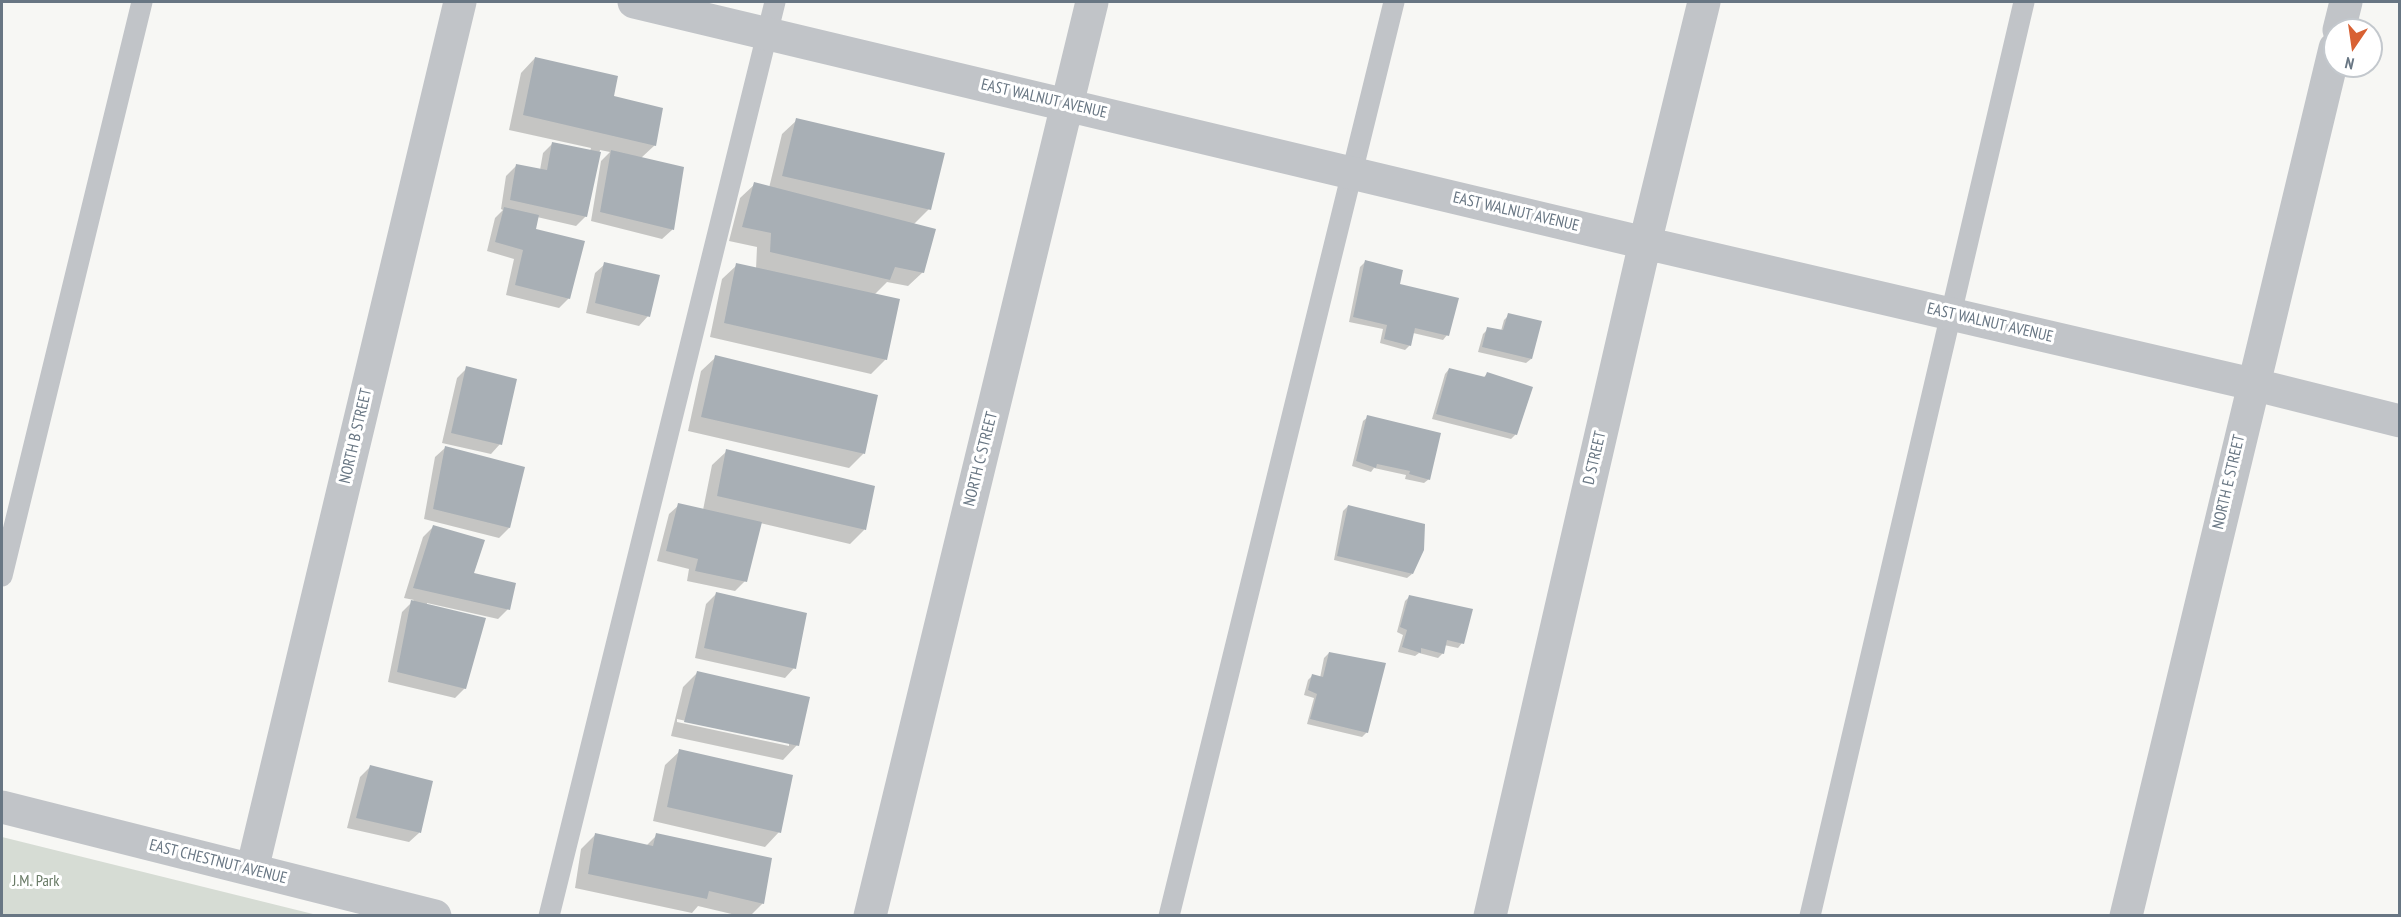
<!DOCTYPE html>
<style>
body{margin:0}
#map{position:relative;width:2401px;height:917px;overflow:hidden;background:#f7f7f4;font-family:"PT Sans Narrow",sans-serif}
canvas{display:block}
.frame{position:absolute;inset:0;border:3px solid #687683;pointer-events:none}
.north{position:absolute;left:2323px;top:18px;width:60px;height:60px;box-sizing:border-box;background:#fff;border:2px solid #c3c8cd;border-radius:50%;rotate:193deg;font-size:16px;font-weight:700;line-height:24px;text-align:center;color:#687683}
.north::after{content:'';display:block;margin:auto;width:21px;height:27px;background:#d86133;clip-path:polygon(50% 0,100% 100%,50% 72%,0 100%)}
</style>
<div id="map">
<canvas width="2401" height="917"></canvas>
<div class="frame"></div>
<div class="north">N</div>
</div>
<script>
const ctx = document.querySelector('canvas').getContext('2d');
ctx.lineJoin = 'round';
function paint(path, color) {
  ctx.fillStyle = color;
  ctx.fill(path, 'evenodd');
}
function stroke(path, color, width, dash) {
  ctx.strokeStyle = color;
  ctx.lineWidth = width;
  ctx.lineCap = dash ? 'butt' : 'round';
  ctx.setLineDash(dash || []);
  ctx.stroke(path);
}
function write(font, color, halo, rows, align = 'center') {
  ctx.font = font + ' "PT Sans Narrow",sans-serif';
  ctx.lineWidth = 6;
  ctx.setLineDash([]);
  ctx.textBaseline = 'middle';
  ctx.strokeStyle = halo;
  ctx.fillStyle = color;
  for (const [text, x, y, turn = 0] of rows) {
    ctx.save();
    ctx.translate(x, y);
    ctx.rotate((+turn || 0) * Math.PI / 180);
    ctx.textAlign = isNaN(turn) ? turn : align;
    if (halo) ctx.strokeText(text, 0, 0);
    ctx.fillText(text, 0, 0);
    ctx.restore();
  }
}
const green = new Path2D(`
 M2,837L317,915H2Z`);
const shadow = new Path2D(`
 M535,58L612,97L655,145L641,158L682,168L672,230L662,239L591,221L601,161L610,152L600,150L586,216L576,226L537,217L534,230L569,298L559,308L506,295L514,259L487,251L495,218L503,210L501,209L506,176L516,166L540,170L543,153L553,143L590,151L591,148L509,130L521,73Z
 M797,120L929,209L913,225L923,272L908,286L887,282L874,295L886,359L871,374L710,337L722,279L737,265L756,269L757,247L729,241L740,198L755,184L769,188L782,134Z
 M1365,262L1398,285L1447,335L1443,340L1413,333L1410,345L1405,350L1380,343L1383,329L1349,322L1360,267Z
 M605,264L648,316L639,326L586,313L595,273Z
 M1509,315L1531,359L1526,363L1478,352L1483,334L1488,329L1501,331L1504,320Z
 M716,357L876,396L863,454L849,468L688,431L701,371Z
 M467,368L500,444L491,454L442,443L457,378Z
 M1449,369L1483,378L1487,374L1516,434L1511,439L1432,419L1445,374Z
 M1368,417L1429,479L1424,483L1405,479L1406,475L1374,468L1371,472L1352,466L1363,421Z
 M445,448L523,468L509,528L499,538L424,519L435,457Z
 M727,451L874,487L864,530L850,544L760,523L745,581L735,591L687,581L689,569L657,561L669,514L679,505L703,510L712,465Z
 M1348,506L1412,574L1407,578L1334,560L1343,511Z
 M433,527L472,574L508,609L498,619L427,603V605L465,688L455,698L388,682L402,612L414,600L404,598L423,537Z
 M716,594L794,668L785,678L695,658L706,604Z
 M1410,596L1462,643L1458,648L1444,645L1443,653L1438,658L1419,653L1415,656L1398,652L1403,635L1397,632L1405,601Z
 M1329,653L1367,732L1362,737L1307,724L1314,698L1304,695L1308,680L1312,676L1320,678L1324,658Z
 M697,673L797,745L783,760L671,736L683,687ZM677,719L789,743V746L677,722Z
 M680,751L779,832L765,847L653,821L665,765Z
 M370,767L431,782L419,833L409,842L347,828L360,777Z
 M596,834L646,846L657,835L763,903L750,916H740L698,906L692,913L575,888L581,849Z`);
const building = new Path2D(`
 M535,57L618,76L614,96L663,108L656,146L523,115Z
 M796,118L945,153L931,210L782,176Z
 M552,142L601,152L587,217L510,200L516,164L547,170Z
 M611,150L684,167L674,230L600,212Z
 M754,182L936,229L924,273L895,267L890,280L770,252L771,233L742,227Z
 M504,207L539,215L536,229L585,241L570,299L515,285L523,250L495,242Z
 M1365,260L1403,270L1400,284L1459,298L1449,336L1415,328L1411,346L1384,339L1387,325L1353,317Z
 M604,262L660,275L650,317L595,303Z
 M736,263L900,299L887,360L724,323Z
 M1508,313L1542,321L1532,359L1482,347L1487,327L1503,330Z
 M715,355L878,395L865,454L701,417Z
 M466,366L517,379L502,445L451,433Z
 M1449,368L1485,377L1487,372L1533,387L1517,435L1436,414Z
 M1367,415L1441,433L1430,480L1409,474L1410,471L1377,464L1376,468L1356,461Z
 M445,446L525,467L510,528L433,509Z
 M726,449L875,486L866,530L717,496Z
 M678,503L762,522L747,582L695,571L698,559L666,551Z
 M1348,505L1425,524L1424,550L1413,574L1337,556Z
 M433,525L485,540L474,573L516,583L510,610L413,588Z
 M716,592L807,613L796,669L704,648Z
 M1409,595L1473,609L1464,644L1447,640L1444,654L1421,648V653L1402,647L1407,630L1400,627Z
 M411,600L486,618L466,689L397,672Z
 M1329,652L1386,663L1368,733L1310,719L1317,694L1308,690L1312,674L1323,677Z
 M697,671L810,697L799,746L684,722Z
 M679,749L793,775L781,833L667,807Z
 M370,765L433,781L421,833L356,818Z
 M595,833L653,846L656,833L772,858L764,904L709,891L707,899L588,874Z`);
const service = new Path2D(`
 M2,576L142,2
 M549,916L775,2
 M1169,916L1394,2
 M1810,916L2024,2`);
const minor = new Path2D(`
 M634,2L1645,243L2252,384L2400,421
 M2339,30L2346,2
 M2,807L435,916
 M252,870L460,2
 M870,916L1092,2
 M1490,916L1645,243L1704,2
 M2126,916L2335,48`);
const streetNames = [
 ["EAST WALNUT AVENUE",1044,99,13],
 ["EAST WALNUT AVENUE",1516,212,13],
 ["EAST WALNUT AVENUE",1990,323,13],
 ["NORTH B STREET",356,436,-77],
 ["D STREET",1595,458,-77],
 ["NORTH C STREET",981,459,-76],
 ["NORTH E STREET",2229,482,-77],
 ["EAST CHESTNUT AVENUE",218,862,14]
];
const parkNames = [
 ["J.M. Park",36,881]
];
paint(green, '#d6dcd4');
paint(shadow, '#0003');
paint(building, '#a8afb5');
stroke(service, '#c1c4c8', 21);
stroke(minor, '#c1c4c8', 33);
write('16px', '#687683', '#fff', streetNames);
write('16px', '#697b66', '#fff', parkNames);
</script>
